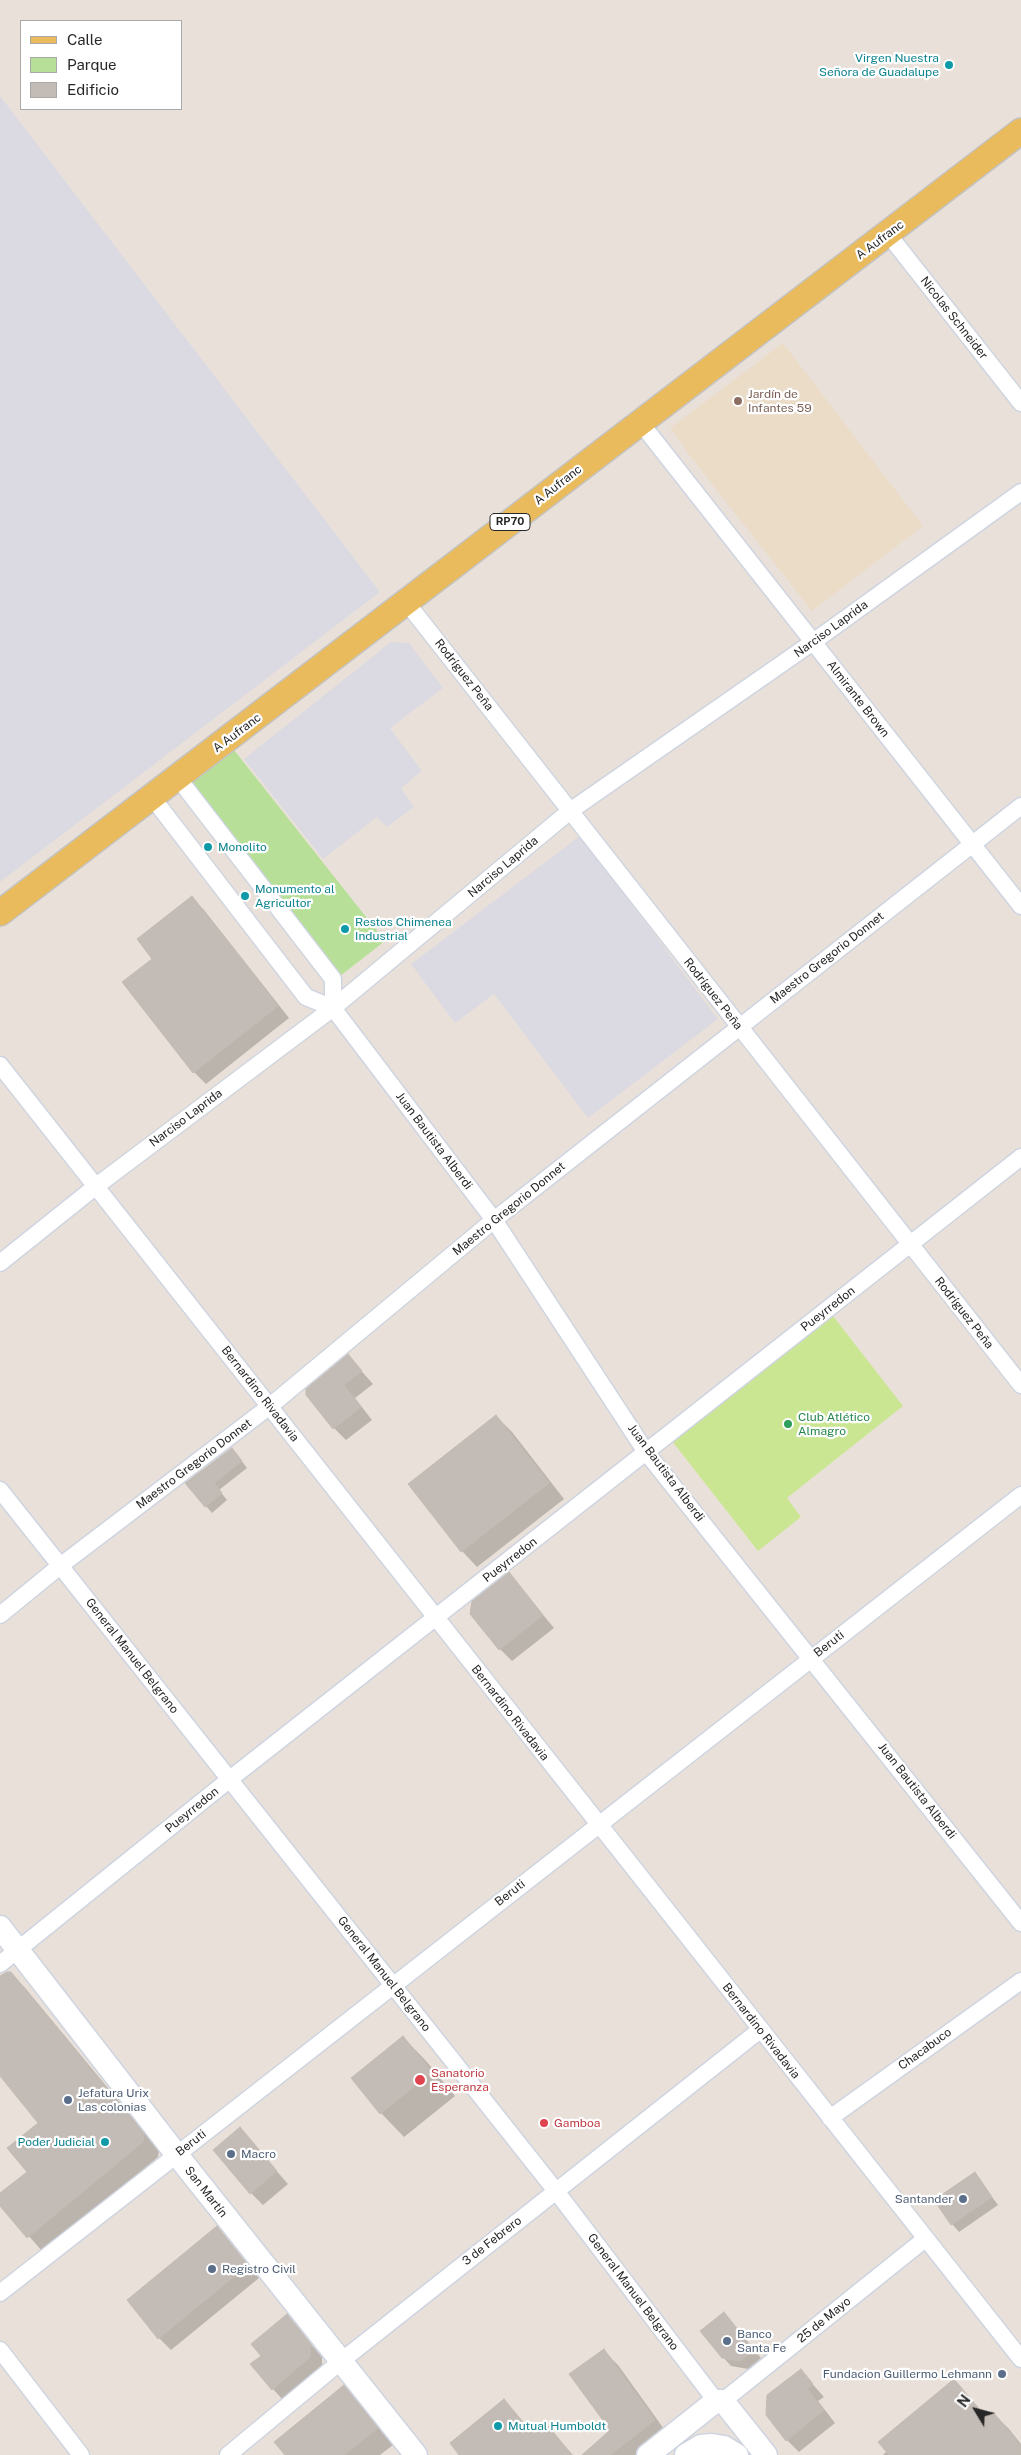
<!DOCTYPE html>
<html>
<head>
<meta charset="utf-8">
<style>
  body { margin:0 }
  #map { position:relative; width:1021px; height:2455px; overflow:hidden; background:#e9e1d9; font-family:"Public Sans",sans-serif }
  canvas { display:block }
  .legend { position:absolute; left:20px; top:20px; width:162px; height:90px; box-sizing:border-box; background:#fff; border:1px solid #a9a9a9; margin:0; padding:6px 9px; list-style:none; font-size:15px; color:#272727 }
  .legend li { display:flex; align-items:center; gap:10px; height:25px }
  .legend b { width:25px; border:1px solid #a9a9a9 }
  .north { position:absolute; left:951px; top:2385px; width:50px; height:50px; -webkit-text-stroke:4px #fff; paint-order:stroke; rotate:307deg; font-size:14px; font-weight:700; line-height:20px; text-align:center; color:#272727 }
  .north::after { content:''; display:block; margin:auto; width:18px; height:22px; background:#272727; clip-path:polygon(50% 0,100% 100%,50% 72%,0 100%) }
</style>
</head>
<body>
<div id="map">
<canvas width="1021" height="2455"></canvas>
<ul class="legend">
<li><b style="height:6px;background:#eabb5d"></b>Calle</li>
<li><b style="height:14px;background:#b7df97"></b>Parque</li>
<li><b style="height:14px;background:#c2bbb6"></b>Edificio</li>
</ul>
<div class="north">N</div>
</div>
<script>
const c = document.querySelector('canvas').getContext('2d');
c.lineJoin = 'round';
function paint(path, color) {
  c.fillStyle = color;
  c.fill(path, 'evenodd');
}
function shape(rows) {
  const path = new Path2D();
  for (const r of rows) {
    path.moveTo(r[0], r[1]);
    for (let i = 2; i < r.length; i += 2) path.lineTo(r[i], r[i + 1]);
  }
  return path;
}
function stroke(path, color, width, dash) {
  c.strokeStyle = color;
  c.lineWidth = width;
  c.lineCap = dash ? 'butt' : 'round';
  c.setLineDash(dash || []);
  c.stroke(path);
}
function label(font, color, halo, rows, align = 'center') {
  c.font = font + ' "Public Sans",sans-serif';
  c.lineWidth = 4.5;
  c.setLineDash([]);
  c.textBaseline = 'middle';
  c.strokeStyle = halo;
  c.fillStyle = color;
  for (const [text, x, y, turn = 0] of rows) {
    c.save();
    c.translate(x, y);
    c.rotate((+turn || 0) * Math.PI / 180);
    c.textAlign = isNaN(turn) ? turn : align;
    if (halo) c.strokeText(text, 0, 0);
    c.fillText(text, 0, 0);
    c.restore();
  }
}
paint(shape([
  [0,96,380,592,0,882],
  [391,642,409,643,443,688,390,728,422,771,401,788,414,807,387,827,377,817,323,859,244,759],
  [580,836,718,1019,588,1118,494,994,455,1023,411,964]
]), '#dbdae2');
paint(shape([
  [783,343,923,526,812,611,693,460,670,428]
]), '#ebdcc8');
paint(shape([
  [234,750,385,941,340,976,189,783]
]), '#b7df97');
paint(shape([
  [833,1316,903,1406,787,1498,801,1517,758,1551,672,1441]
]), '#cbe693');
paint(shape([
  [192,898,204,910,289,1018,206,1084,194,1072,154,959],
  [348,1356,373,1384,355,1398,372,1420,346,1440,334,1428],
  [496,1416,512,1432,564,1499,477,1567,462,1551],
  [238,1456,247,1468,219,1490,227,1500,212,1513,187,1484],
  [509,1574,554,1628,512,1661,500,1649],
  [11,1973,26,1989,159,2150,158,2157,43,2252,0,2204,0,2195,29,2172,39,2123,0,2074,0,1977],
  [403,2037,426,2061,455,2096,404,2137,381,2113],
  [240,2129,288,2184,263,2205,251,2193],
  [975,2174,998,2205,959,2232,952,2224],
  [217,2228,259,2278,171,2350,159,2338],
  [724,2314,761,2358,748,2369,731,2366,723,2357],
  [287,2316,322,2357,322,2369,284,2401,273,2389,263,2356],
  [603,2350,618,2365,669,2436,644,2455,584,2455,611,2430],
  [800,2370,824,2397,818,2401,835,2423,799,2452,787,2440],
  [954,2381,987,2418,993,2413,1009,2429,1021,2444,1021,2455,883,2455],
  [343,2387,359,2403,393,2445,380,2455,286,2455],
  [504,2400,532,2432,544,2423,573,2455,461,2455]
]), '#0003');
const building = shape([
  [192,896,278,1006,193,1073,122,982,152,959,137,939,192,896],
  [348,1354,362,1371,344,1385,361,1407,333,1429,306,1395,306,1389,348,1354],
  [496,1415,549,1483,461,1552,408,1484,496,1415],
  [232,1448,242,1461,214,1483,222,1493,205,1507,185,1483,232,1448],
  [509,1572,543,1615,499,1650,470,1614,472,1601,509,1572],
  [7,1972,11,1972,144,2134,143,2142,27,2238,0,2206,0,2193,27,2172,7,2148,38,2123,0,2076,0,1976,7,1972],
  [403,2036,432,2072,380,2114,351,2078,403,2036],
  [240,2127,277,2171,250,2194,213,2150,240,2127],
  [975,2172,992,2197,951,2225,934,2200,975,2172],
  [217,2226,248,2265,158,2339,127,2300,217,2226],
  [724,2312,754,2350,740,2361,722,2358,700,2331,724,2312],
  [287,2314,311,2344,310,2357,272,2390,250,2364,261,2356,251,2344,287,2314],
  [604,2349,655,2420,610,2455,582,2455,610,2430,569,2374,604,2349],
  [801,2369,813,2384,807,2389,824,2410,786,2441,766,2415,767,2395,801,2369],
  [954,2379,986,2417,993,2412,1021,2446,1021,2455,889,2455,878,2442,954,2379],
  [344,2385,378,2428,344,2455,285,2455,274,2442,344,2385],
  [504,2399,531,2432,544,2421,572,2455,459,2455,450,2443,504,2399]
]);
paint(building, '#c2bbb6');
stroke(building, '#c4bcb3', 1);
const street = shape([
  [888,234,1021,403],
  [640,422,1021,906],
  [407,603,1021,1385],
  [178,778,333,979,333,1008],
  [152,797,306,997,333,1008,494,1220,646,1452,1021,1923],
  [0,1065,1021,2359],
  [0,1263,95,1187,333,1008,570,811,813,642,1021,492],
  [0,1490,556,2191,716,2401],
  [0,1615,60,1566,270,1406,494,1220,1021,806],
  [0,1964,230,1779,1021,1157],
  [830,2118,1021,1981],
  [0,2293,1021,1495],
  [0,2350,81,2455],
  [723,2401,925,2239],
  [228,2455,340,2362,760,2030]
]);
const secondary = shape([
  [0,1927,177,2155,416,2455],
  [648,2455,716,2401,723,2401,766,2455],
  [686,2455,701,2446,712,2445,724,2447,737,2455]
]);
const primary = shape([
  [0,913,1021,131]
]);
stroke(street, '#ced4e0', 19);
stroke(secondary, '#ced4e0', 25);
stroke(primary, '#c3c3c3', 28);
stroke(street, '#fff', 16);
stroke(secondary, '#fff', 22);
stroke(primary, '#eabb5d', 25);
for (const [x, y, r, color] of [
  [949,65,5,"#0f9aa8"],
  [738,401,5,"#8d6e63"],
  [208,847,5,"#0f9aa8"],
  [245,896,5,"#0f9aa8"],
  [345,929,5,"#0f9aa8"],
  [788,1424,5,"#2e9e5b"],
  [420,2080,6,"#e0444e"],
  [68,2100,5,"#5c6f8a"],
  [544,2123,5,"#e0444e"],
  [105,2142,5,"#0f9aa8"],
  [231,2154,5,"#5c6f8a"],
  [963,2199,5,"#5c6f8a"],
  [212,2269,5,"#5c6f8a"],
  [727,2341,5,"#5c6f8a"],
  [1002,2374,5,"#5c6f8a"],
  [498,2426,5,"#0f9aa8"]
]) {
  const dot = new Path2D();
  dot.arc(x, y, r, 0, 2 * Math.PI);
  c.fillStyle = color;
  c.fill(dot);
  stroke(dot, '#fff', 2);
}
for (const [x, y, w] of [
  [510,522,40]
]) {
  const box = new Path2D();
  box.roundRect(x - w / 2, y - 8.5, w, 17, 4);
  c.fillStyle = '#fff';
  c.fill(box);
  stroke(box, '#272727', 1);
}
label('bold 11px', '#272727', null, [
  ["RP70",510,522]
]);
label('12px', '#0d838f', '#fff', [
  ["Virgen Nuestra",939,58,"right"],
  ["Señora de Guadalupe",939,72,"right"],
  ["Monolito",218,847],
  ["Monumento al",255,889],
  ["Agricultor",255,903],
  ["Restos Chimenea",355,922],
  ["Industrial",355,936],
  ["Poder Judicial",95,2142,"right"],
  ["Mutual Humboldt",508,2426]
], 'left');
label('12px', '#272727', '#fff', [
  ["A Aufranc",880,240,-37],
  ["Nicolas Schneider",954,318,52],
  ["A Aufranc",558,485,-38],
  ["Narciso Laprida",831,629,-36],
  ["Rodríguez Peña",464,675,52],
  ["Almirante Brown",858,699,52],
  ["A Aufranc",237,733,-37],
  ["Narciso Laprida",503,867,-40],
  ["Maestro Gregorio Donnet",827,958,-38],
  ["Rodríguez Peña",713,994,52],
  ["Narciso Laprida",186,1118,-37],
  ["Juan Bautista Alberdi",434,1141,53],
  ["Maestro Gregorio Donnet",509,1209,-39],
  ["Pueyrredon",828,1309,-38],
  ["Rodríguez Peña",964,1313,52],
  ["Bernardino Rivadavia",260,1394,52],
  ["Maestro Gregorio Donnet",194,1464,-37],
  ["Juan Bautista Alberdi",666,1473,53],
  ["Pueyrredon",510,1560,-38],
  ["Beruti",829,1644,-38],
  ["General Manuel Belgrano",132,1656,52],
  ["Bernardino Rivadavia",510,1713,52],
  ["Juan Bautista Alberdi",917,1791,52],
  ["Pueyrredon",192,1810,-39],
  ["Beruti",510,1893,-38],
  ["General Manuel Belgrano",384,1974,52],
  ["Bernardino Rivadavia",761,2031,52],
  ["Chacabuco",925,2049,-36],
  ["Beruti",191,2143,-38],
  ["San Martín",206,2192,52],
  ["3 de Febrero",492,2241,-38],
  ["General Manuel Belgrano",633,2292,53],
  ["25 de Mayo",824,2320,-39]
]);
label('12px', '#785e54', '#fff', [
  ["Jardín de",748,394],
  ["Infantes 59",748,408]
], 'left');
label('12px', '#27864d', '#fff', [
  ["Club Atlético",798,1417],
  ["Almagro",798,1431]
], 'left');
label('12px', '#be3a42', '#fff', [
  ["Sanatorio",431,2073],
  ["Esperanza",431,2087],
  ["Gamboa",554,2123]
], 'left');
label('12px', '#4e5e75', '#fff', [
  ["Jefatura Urix",78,2093],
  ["Las colonias",78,2107],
  ["Macro",241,2154],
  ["Santander",953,2199,"right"],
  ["Registro Civil",222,2269],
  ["Banco",737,2334],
  ["Santa Fe",737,2348],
  ["Fundacion Guillermo Lehmann",992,2374,"right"]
], 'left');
</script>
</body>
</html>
